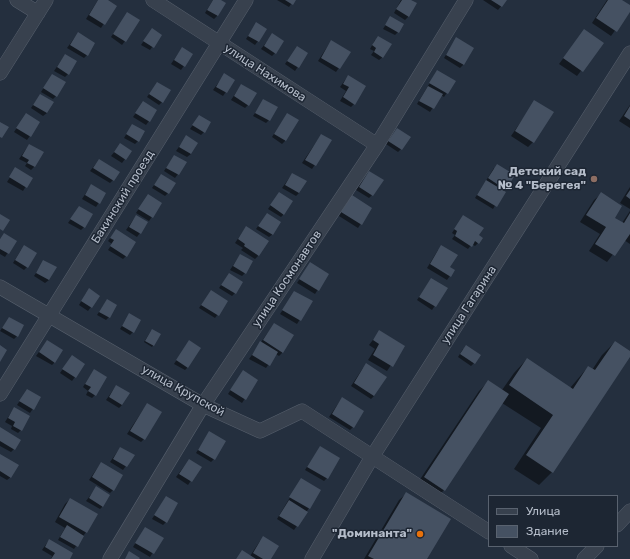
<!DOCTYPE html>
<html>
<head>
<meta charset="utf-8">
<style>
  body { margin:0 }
  #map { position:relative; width:630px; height:559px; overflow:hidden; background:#242f3e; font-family:Rubik,sans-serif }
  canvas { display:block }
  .legend { position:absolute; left:488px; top:495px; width:130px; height:52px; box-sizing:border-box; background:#1d2633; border:1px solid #59626f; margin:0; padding:5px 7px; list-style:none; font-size:12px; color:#b4bcc9 }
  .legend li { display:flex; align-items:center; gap:8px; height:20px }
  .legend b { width:20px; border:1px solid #59626f }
</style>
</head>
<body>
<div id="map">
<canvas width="630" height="559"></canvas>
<ul class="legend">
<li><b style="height:5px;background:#38414e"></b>Улица</li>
<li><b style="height:11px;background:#455162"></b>Здание</li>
</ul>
</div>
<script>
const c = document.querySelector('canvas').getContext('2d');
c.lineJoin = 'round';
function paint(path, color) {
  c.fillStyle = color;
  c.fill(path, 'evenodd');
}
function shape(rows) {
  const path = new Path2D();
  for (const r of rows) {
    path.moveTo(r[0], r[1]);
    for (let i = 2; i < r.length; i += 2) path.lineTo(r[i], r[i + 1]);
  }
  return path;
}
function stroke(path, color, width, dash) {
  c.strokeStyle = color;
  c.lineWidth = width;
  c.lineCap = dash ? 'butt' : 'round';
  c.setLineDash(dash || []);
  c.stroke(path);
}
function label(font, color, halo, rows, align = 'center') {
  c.font = font + ' Rubik,sans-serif';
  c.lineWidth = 3;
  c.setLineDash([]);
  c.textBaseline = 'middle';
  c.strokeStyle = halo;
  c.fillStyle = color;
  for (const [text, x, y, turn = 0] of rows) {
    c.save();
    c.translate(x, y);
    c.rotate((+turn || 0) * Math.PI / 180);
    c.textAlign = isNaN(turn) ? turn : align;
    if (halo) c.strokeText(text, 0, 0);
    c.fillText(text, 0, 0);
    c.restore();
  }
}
paint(shape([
  [98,0,106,0,115,6,101,28,86,19],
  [213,0,219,0,217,16,214,19,205,13],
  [277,0,294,0,289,7],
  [401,0,410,0,408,17,405,20,394,13],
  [483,0,506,0,498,10],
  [607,0,620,0,630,7,630,10,611,36,592,23],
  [127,14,125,41,122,45,111,37],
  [390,18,398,32,395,35,383,29],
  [256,24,266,30,255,45,246,39],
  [152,29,161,35,150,50,141,45],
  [78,33,87,55,84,58,67,48],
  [272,35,275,53,272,56,261,49],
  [580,36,602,43,577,76,559,64],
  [456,39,464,64,460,68,444,58],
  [375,40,383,57,379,60,371,55,374,51,370,49],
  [331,41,350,52,336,72,318,61],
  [297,47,307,53,295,71,285,64],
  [182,48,192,54,181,70,171,64],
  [65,55,68,74,65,77,54,71],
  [437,71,454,82,444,97,441,95,430,112,417,104],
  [52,75,56,96,53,99,41,92],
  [224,75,234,80,223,96,213,90],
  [348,76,354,104,351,107,340,101,346,91,340,87],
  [157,83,162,102,159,105,147,97],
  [241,85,248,105,245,108,231,100],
  [40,95,47,113,43,116,31,108],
  [264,100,269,120,266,123,253,116],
  [535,101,533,142,528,147,511,136],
  [143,103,149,121,146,125,133,117],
  [630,105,630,128,619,121],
  [26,114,39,123,27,140,14,132],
  [287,114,285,141,282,144,272,137],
  [199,116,204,132,201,135,190,129],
  [132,125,138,141,135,144,124,138],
  [397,129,401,149,398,152,386,144],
  [321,135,331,141,312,169,302,163],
  [186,137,191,154,187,157,176,151],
  [29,145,34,167,31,170,25,166,27,163,19,159],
  [120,145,131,151,122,163,111,156],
  [174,156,178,174,175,178,164,171],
  [99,160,113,180,110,183,90,171],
  [494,168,505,189,493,209,475,198],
  [14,171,31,178,23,191,7,182],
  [369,172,372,195,369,198,356,190],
  [292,174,299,193,296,196,282,188],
  [161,175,168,193,165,196,152,188],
  [91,185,105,193,96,207,82,199],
  [630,187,630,209,620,203],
  [279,193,284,214,281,217,268,209],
  [601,194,613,218,622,223,630,211,630,244,624,240,607,262,589,251,600,234,580,222,594,200],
  [148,195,161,204,149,221,136,213],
  [349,200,371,208,358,228,339,216],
  [79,207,84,227,81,230,68,223],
  [267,214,273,234,269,237,256,229],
  [136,216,147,223,137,237,126,230],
  [463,216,478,235,478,243,475,246,472,244,468,249,452,239,455,235,452,233],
  [246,227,258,256,255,259,241,250,243,248,235,243],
  [116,230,126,256,123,259,108,250,112,244,108,241],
  [4,234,15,241,5,257,0,254,0,239],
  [21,250,27,267,24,270,13,263],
  [438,250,449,267,454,270,447,280,427,268],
  [240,255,245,273,242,276,230,270],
  [44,261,49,280,45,283,34,276],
  [310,263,328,274,315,294,297,283],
  [229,274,235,293,232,296,219,288],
  [431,279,446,289,432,310,417,300],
  [211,291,227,302,215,318,199,308],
  [295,292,311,302,297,324,280,314],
  [86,293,99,296,88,311,79,305],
  [107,300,109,317,106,320,97,315],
  [129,315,133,332,130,335,120,329],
  [9,318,17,336,14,339,0,331],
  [274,324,293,336,282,353,279,356,276,354,266,368,249,359],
  [151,331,160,335,152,347,144,342],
  [379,332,404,346,387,371,368,360,375,349,369,345],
  [47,341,55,362,52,365,36,356],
  [189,341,188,367,185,370,174,364],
  [615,342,630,352,630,355,552,472,539,485,514,469,541,428,502,403,444,490,434,500,415,487,479,391,489,381,502,390,514,373,527,359,570,388,588,367,592,370,602,355],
  [463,349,474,363,471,366,458,357],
  [69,360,84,365,72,381,60,373],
  [363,368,374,396,371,399,351,386],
  [94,370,95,395,92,398,86,395,88,391,83,387],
  [243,371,257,380,242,403,228,394],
  [116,386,122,405,119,408,106,400],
  [27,390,40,398,30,413,17,405],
  [342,398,353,427,350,430,329,417],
  [147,404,144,439,141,442,127,434],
  [14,408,21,430,18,433,11,429,12,426,5,422],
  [0,428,14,449,11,452,0,446],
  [209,433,214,459,211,462,196,453],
  [320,447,327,478,324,481,305,470],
  [120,448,133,456,123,470,110,462],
  [0,455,11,477,7,480,0,476],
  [189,460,200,467,188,485,176,477],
  [101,463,113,490,110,493,89,480],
  [301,479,309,508,294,530,277,519],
  [96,488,103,506,100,509,86,501],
  [406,494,426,559,364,559,399,500],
  [166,497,166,522,163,525,152,519],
  [70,499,86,532,74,549,58,540,65,528,55,522,65,504],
  [145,528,162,538,150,557,133,547],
  [49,540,69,559,51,559,52,556,42,550],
  [260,541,269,559,236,559,242,551,250,556]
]), '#0007');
paint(shape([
  [98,0,108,0,117,6,105,25,89,15],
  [213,0,221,0,226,3,218,16,207,10],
  [285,0,296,0,293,5],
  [402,0,411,0,417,3,409,17,396,9],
  [491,0,507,0,502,7],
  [608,0,622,0,630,5,630,12,617,32,596,18],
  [127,12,140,20,126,42,113,34],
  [390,16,404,24,399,33,385,25],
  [256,22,267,29,259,42,248,36],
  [152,28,162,35,154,48,143,41],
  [584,29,604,43,583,72,563,58],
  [78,32,95,43,88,56,70,45],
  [272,33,284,41,276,54,264,46],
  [378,36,392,44,383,58,374,52,376,48,372,45],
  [456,37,474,48,464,65,446,55],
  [331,40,351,52,340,69,321,58],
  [297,46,308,53,299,68,287,61],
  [182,47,193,54,185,67,174,60],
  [65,54,77,61,69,75,57,67],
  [437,70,456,81,448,94,429,83],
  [224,73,235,80,227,93,216,87],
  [52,74,66,82,57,97,43,88],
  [348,75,366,86,355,105,343,97,349,87,343,84],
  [157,82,171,90,163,103,149,94],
  [241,84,257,93,249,106,234,96],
  [428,86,443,94,434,109,419,101],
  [40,94,54,102,47,113,33,105],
  [263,99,278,107,270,121,255,113],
  [534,100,554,112,534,143,515,131],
  [143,101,157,110,150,122,135,113],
  [630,106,630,120,624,116],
  [26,113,40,122,31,137,16,128],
  [287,113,299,120,286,141,274,134],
  [199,115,211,122,205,133,192,125],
  [0,122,9,127,2,138,0,137],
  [132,124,145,131,139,142,126,134],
  [397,128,411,137,402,150,388,141],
  [321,134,332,140,316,166,305,160],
  [186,135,198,143,191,154,179,147],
  [120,143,132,151,126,160,114,152],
  [29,144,44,152,35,167,27,163,29,160,22,156],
  [174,155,187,162,179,175,166,168],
  [99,159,120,172,114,181,93,168],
  [497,164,515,175,506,190,488,178],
  [15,167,33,178,27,188,9,177],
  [369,171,384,180,373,196,359,187],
  [292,173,307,181,299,193,285,185],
  [161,174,176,183,169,194,154,185],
  [486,180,506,192,497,207,477,195],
  [91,184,106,193,100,204,85,195],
  [630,190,630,199,626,196],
  [279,192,293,201,284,215,270,205],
  [601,192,622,206,615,218,624,223,630,213,630,234,615,256,595,244,606,227,586,215],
  [148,194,162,203,153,218,138,209],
  [352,195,372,208,362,225,341,212],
  [79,206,93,214,85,228,70,219],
  [267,213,281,222,273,235,258,226],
  [0,214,10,220,3,231,0,229],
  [136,215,148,222,141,234,129,227],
  [463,215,484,228,479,235,483,238,479,244,475,241,472,247,455,236,457,231,454,229],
  [246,226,269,241,259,256,244,246,245,244,238,239],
  [116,229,136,242,127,257,110,246,114,240,110,238],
  [4,233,17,241,9,254,0,249,0,239],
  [24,245,37,253,28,268,15,260],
  [441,245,458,255,450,267,455,270,451,277,430,264],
  [240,254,253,261,246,274,233,266],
  [43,260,57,267,49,280,36,273],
  [310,262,329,274,319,291,299,279],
  [229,273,243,282,236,294,221,285],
  [431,278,448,288,436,307,419,297],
  [89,288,100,296,92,308,81,301],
  [211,290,228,301,219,316,201,305],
  [294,291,313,301,301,321,282,310],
  [107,299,117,305,110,318,99,312],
  [129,313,141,320,134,333,122,326],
  [9,317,24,325,18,337,2,328],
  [274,323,294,335,283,353,263,340],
  [152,329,161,334,154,346,145,341],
  [379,330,405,346,393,367,373,355,379,344,373,340],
  [47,340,63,350,55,363,39,352],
  [189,340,201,348,188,368,176,360],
  [260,341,278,352,270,366,252,355],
  [615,341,630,351,630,357,553,473,526,455,553,415,509,385,527,358,573,389,588,366,595,370],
  [0,345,7,350,0,362],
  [466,345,481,355,475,364,460,354],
  [72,355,85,364,76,378,62,369],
  [366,363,387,377,374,396,354,383],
  [94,369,107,377,96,396,88,391,91,387,85,384],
  [243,370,258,380,246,400,230,390],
  [488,380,509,394,445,491,424,477],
  [116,385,130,393,122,405,109,397],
  [27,389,41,397,34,410,19,401],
  [342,397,364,411,354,428,332,414],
  [147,403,162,412,145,440,130,431],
  [14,407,30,416,22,431,13,426,15,422,8,418],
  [0,427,21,440,15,450,0,441],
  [209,431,226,441,215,460,198,450],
  [320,446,340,458,328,479,307,467],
  [120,447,135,455,127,467,113,459],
  [0,454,19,465,11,478,0,471],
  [189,459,202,467,192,482,179,474],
  [101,462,123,475,114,491,92,477],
  [301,478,321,490,310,509,289,497],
  [96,486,110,495,103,507,89,498],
  [406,492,451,519,427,559,374,559,368,556],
  [166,496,178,503,167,523,154,515],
  [70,498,98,514,87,533,59,517],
  [289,500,308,512,298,527,279,516],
  [67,525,84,536,78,547,60,537],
  [145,527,164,538,154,554,135,543],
  [263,536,279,546,271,559,263,559,253,553],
  [49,539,73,553,70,559,51,559,55,553,45,547],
  [242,550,256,559,236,559],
  [129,551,140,558,139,559,125,559]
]), '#455162');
const street = shape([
  [17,0,38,13],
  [153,0,377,145],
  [0,73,46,0],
  [0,287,203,405,260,431,302,411,489,532],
  [0,394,246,0],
  [617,525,630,511],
  [511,546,531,559],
  [110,559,203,405,377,145,466,0],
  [312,559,372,457,630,53],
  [584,559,597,546]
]);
stroke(street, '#565f6c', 15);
stroke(street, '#38414e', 14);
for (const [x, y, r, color] of [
  [594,179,4,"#8d6e63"],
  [420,534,4,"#e8710a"]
]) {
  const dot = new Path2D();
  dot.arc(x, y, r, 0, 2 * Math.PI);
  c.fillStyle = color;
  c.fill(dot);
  stroke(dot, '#1d2633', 1.5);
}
label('12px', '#b4bcc9', '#1d2633', [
  ["улица Нахимова",265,73,33],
  ["Бакинский проезд",123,197,-58],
  ["улица Космонавтов",287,279,-56],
  ["улица Гагарина",469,305,-57],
  ["улица Крупской",183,391,29]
]);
label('bold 12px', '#b4bcc9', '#1d2633', [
  ["Детский сад",586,172],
  ["№ 4 \"Берегея\"",586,186],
  ["\"Доминанта\"",412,534]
], 'right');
</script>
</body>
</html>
